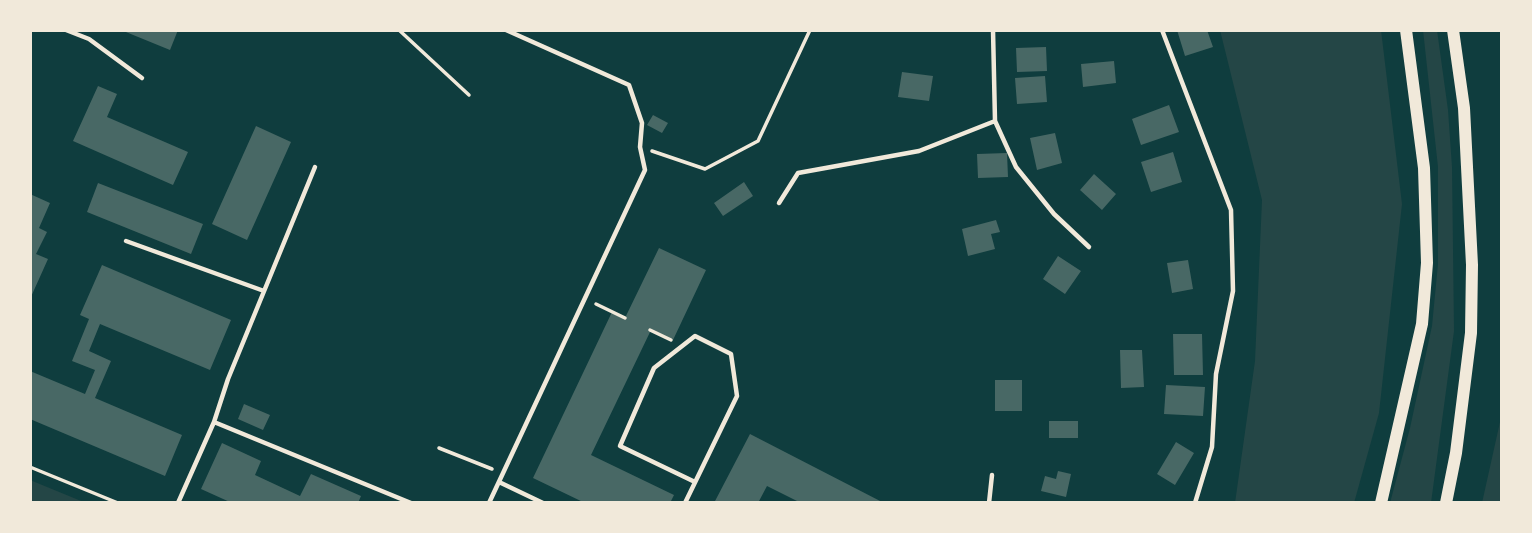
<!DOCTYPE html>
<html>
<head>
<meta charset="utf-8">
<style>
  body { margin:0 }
  #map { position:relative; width:1532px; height:533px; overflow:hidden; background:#0f3d3e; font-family:"Noto Sans",sans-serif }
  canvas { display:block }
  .frame { position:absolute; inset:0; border:32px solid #f1e9da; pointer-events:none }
</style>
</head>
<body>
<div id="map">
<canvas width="1532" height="533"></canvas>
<div class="frame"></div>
</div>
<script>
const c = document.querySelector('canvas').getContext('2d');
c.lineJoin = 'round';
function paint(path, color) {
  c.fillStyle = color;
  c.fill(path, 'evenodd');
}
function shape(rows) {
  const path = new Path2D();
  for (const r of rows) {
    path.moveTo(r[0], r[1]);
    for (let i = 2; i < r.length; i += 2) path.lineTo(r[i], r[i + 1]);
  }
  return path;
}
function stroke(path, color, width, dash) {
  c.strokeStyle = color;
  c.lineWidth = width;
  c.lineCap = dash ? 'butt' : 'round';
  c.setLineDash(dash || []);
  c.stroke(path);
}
paint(shape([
  [1220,30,1381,30,1402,204,1379,413,1354,503,1235,503,1255,361,1262,200],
  [1423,30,1437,30,1448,110,1452,167,1454,331,1431,503,1390,503,1410,428,1432,326,1438,264,1438,167],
  [1502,413,1502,503,1482,503],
  [30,480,86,503,30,503]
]), '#244646');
paint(shape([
  [121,30,178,30,170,50],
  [1177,30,1207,30,1213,47,1185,56],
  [1046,47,1047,71,1017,72,1016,48],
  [1114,61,1116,83,1083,87,1081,64],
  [902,72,933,76,929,101,898,97],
  [1045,76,1047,102,1017,104,1015,78],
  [98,86,117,94,107,117,188,152,173,185,73,141],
  [1169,105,1179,132,1141,145,1132,119],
  [653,115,668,123,662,133,647,125],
  [256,126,291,142,247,240,212,224],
  [1055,133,1062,163,1037,170,1030,138],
  [1173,152,1182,182,1151,192,1141,162],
  [1007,153,1008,177,978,178,977,154],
  [1094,174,1116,194,1102,210,1080,190],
  [744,182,753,196,723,216,714,203],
  [98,183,203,224,191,254,87,212],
  [30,194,50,203,39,228,47,232,36,254,48,259,30,299],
  [996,220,1000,232,991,234,995,249,968,256,962,229],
  [659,248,706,270,673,340,651,330,591,455,674,495,670,503,585,503,533,478,612,312,625,318],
  [1058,256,1081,271,1065,294,1043,279],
  [1188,260,1193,289,1172,293,1167,263],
  [102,265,231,320,210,370,100,324,89,351,111,361,95,398,182,435,165,476,30,419,30,371,85,394,95,370,72,361,89,319,80,315],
  [1173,334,1202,334,1203,375,1174,375],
  [1120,350,1142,350,1144,387,1121,388],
  [995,380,1022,380,1022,411,995,411],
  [1166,385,1205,387,1203,416,1164,414],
  [244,404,270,415,263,430,238,419],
  [1049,421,1078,421,1078,438,1049,438],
  [750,434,884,503,801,503,767,486,758,503,714,503],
  [1176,442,1194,453,1175,485,1157,474],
  [222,443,261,461,255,475,300,496,311,474,361,496,358,503,232,503,201,489],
  [1058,471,1071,474,1066,497,1041,491,1045,476,1056,479]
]), '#486865');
stroke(shape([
  [399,30,469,95],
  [652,151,705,169,758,141,810,30],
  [596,304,625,318],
  [650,330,671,340],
  [439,448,492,469],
  [30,467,118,503]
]), '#f1e9da', 3.5);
stroke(shape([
  [66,30,89,39,142,78],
  [993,30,995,121,1016,167,1054,214,1089,247],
  [1162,30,1231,210,1233,291,1216,374,1212,447,1195,503],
  [779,203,798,173,919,151,995,121],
  [126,241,264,291],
  [214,422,411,503],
  [499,482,543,503],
  [178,503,214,422,228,379,315,167],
  [489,503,645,170,640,147,642,123,629,85,506,30],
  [685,503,737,396,731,354,695,336,654,368,620,446,695,482],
  [989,503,992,475]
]), '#f1e9da', 4.5);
stroke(shape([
  [1381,503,1422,324,1427,263,1424,168,1406,30],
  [1446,503,1456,453,1471,333,1472,265,1464,108,1453,30]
]), '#f1e9da', 12);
</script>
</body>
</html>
